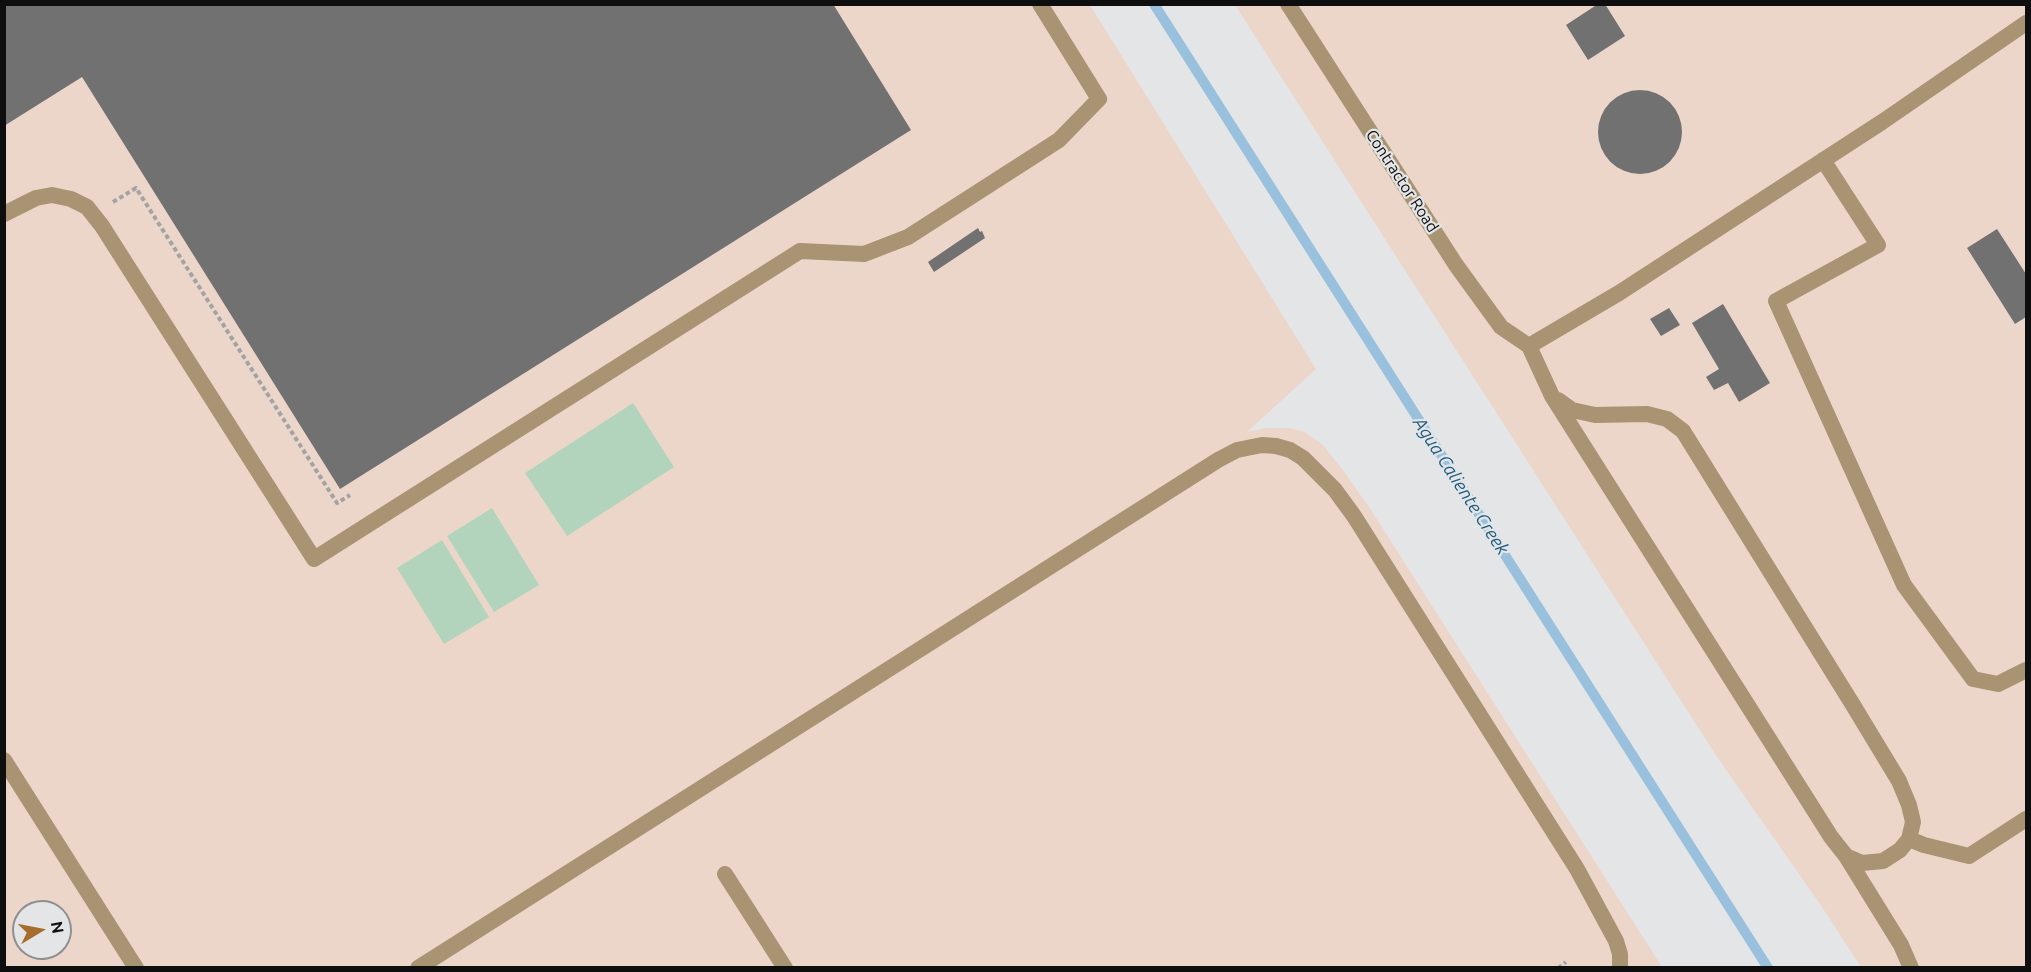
<!DOCTYPE html>
<html>
<head>
<meta charset="utf-8">
<style>
  body { margin:0 }
  #map { position:relative; width:2031px; height:972px; overflow:hidden; background:#e4e5e6; font-family:Ubuntu,sans-serif }
  canvas { display:block }
  .frame { position:absolute; inset:0; border:6px solid #0e0e0f; pointer-events:none }
  .north { position:absolute; left:12px; top:900px; width:60px; height:60px; box-sizing:border-box; background:#e4e5e6; border:2px solid #8e8f90; border-radius:50%; rotate:80deg; font-size:16px; font-weight:700; line-height:24px; text-align:center; color:#0e0e0f }
  .north::after { content:''; display:block; margin:auto; width:21px; height:27px; background:#a66d2c; clip-path:polygon(50% 0,100% 100%,50% 72%,0 100%) }
</style>
</head>
<body>
<div id="map">
<canvas width="2031" height="972"></canvas>
<div class="frame"></div>
<div class="north">N</div>
</div>
<script>
const c = document.querySelector('canvas').getContext('2d');
c.lineJoin = 'round';
function paint(path, color) {
  c.fillStyle = color;
  c.fill(path, 'evenodd');
}
function shape(rows) {
  const path = new Path2D();
  for (const r of rows) {
    if (r.length === 3) {
      path.moveTo(r[0] + r[2], r[1]);
      path.arc(r[0], r[1], r[2], 0, 2 * Math.PI);
      continue;
    }
    path.moveTo(r[0], r[1]);
    for (let i = 2; i < r.length; i += 2) path.lineTo(r[i], r[i + 1]);
  }
  return path;
}
function stroke(path, color, width, dash) {
  c.strokeStyle = color;
  c.lineWidth = width;
  c.lineCap = dash ? 'butt' : 'round';
  c.setLineDash(dash || []);
  c.stroke(path);
}
function label(font, color, halo, rows, align = 'center') {
  c.font = font + ' Ubuntu,sans-serif';
  c.lineWidth = 4.5;
  c.setLineDash([]);
  c.textBaseline = 'middle';
  c.strokeStyle = halo;
  c.fillStyle = color;
  for (const [text, x, y, turn = 0] of rows) {
    c.save();
    c.translate(x, y);
    c.rotate((+turn || 0) * Math.PI / 180);
    c.textAlign = isNaN(turn) ? turn : align;
    if (halo) c.strokeText(text, 0, 0);
    c.fillText(text, 0, 0);
    c.restore();
  }
}
paint(shape([
  [5,4,1090,5,1316,369,1247,432,1267,428,1289,428,1305,432,1323,445,1343,470,1371,510,1662,967,5,968],
  [24,912,60,912,60,948,24,948],
  [1235,5,2026,5,2026,967,1861,967,1820,904,1717,757]
]), '#ecd6c9');
paint(shape([
  [633,403,674,467,567,536,525,473],
  [492,508,539,585,494,612,447,536],
  [442,540,489,617,444,644,397,568]
]), '#b3d4bc');
stroke(shape([
  [1154,4,1768,968]
]), '#99c1dd', 10);
paint(shape([
  [4,4,833,4,911,130,340,489,82,77,4,126],
  [1598,4,1605,4,1625,36,1588,60,1566,25],
  [1640,132,42],
  [978,228,980,232,982,231,985,238,934,272,928,262],
  [1997,229,2026,274,2026,317,2015,324,1967,248],
  [1723,304,1770,383,1739,402,1728,383,1714,390,1706,377,1719,369,1692,323],
  [1669,308,1680,325,1661,336,1650,319]
]), '#727172');
stroke(shape([
  [113,202,136,188,337,503,350,495],
  [1558,968,1566,962]
]), '#a2a3a4', 4, [4.5, 3]);
stroke(shape([
  [1288,4,1456,265,1501,327,1529,346],
  [1823,160,1878,245,1776,301,1904,585,1973,679,1998,684,2026,670],
  [4,214,36,198,52,195,71,199,87,207,102,226,314,559,800,251,864,254,908,237,1059,140,1099,99,1040,4],
  [1529,346,1552,396,1831,837,1846,856,1901,945,1911,968],
  [1529,346,1619,293,1882,122,2026,23],
  [1558,400,1572,410,1595,415,1647,414,1667,419,1683,431,1853,705,1899,781,1909,805,1913,822,1909,839,1900,850,1883,861,1862,863,1846,856],
  [4,760,136,968],
  [1909,839,1924,845,1969,856,2026,819],
  [725,874,785,968],
  [418,968,1218,460,1237,450,1262,445,1276,446,1290,450,1303,458,1335,490,1354,516,1577,869,1616,941,1620,954,1620,968]
]), '#a89472', 16);
label('16px', '#0e0e0f', '#e4e5e6', [
  ["Contractor Road",1402,181,57]
]);
label('italic 18px', '#1e5d83', '#e4e5e6', [
  ["Agua Caliente Creek",1461,486,57]
]);
</script>
</body>
</html>
